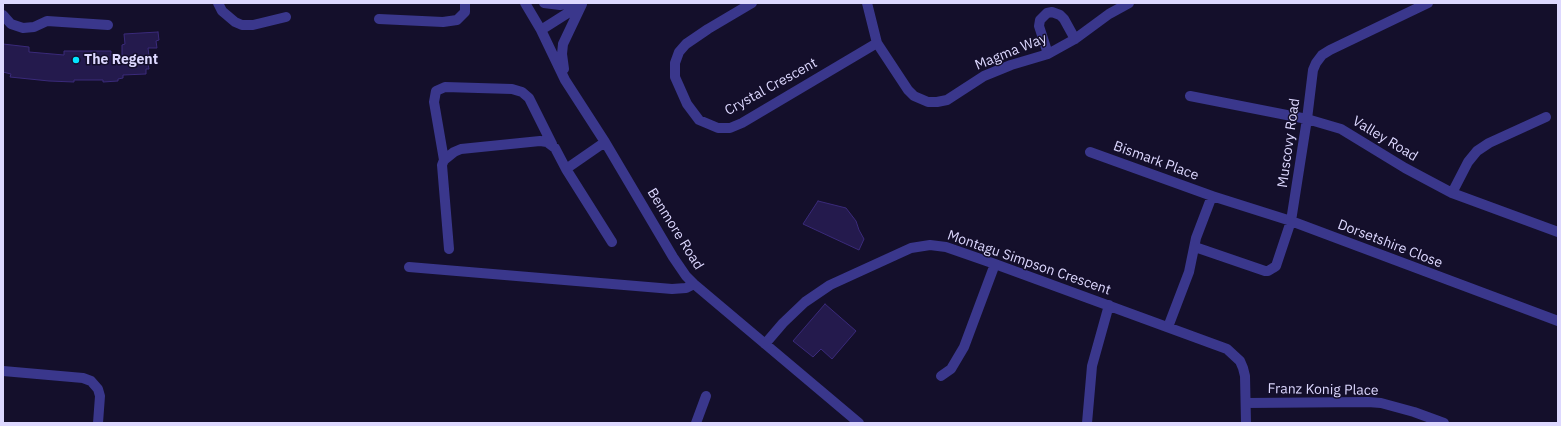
<!DOCTYPE html>
<html>
<head>
<meta charset="utf-8">
<style>
  body { margin:0 }
  #map { position:relative; width:1561px; height:426px; overflow:hidden; background:#140f2b; font-family:"IBM Plex Sans",sans-serif }
  canvas { display:block }
  .frame { position:absolute; inset:0; border:4px solid #ddd8ff; pointer-events:none }
</style>
</head>
<body>
<div id="map">
<canvas width="1561" height="426"></canvas>
<div class="frame"></div>
</div>
<script>
const c = document.querySelector('canvas').getContext('2d');
c.lineJoin = 'round';
function paint(path, color) {
  c.fillStyle = color;
  c.fill(path, 'evenodd');
}
function shape(rows) {
  const path = new Path2D();
  for (const r of rows) {
    path.moveTo(r[0], r[1]);
    for (let i = 2; i < r.length; i += 2) path.lineTo(r[i], r[i + 1]);
  }
  return path;
}
function stroke(path, color, width, dash) {
  c.strokeStyle = color;
  c.lineWidth = width;
  c.lineCap = dash ? 'butt' : 'round';
  c.setLineDash(dash || []);
  c.stroke(path);
}
function label(font, color, halo, rows, align = 'center') {
  c.font = font + ' "IBM Plex Sans",sans-serif';
  c.lineWidth = 3;
  c.setLineDash([]);
  c.textBaseline = 'middle';
  c.strokeStyle = halo;
  c.fillStyle = color;
  for (const [text, x, y, turn = 0] of rows) {
    c.save();
    c.translate(x, y);
    c.rotate((+turn || 0) * Math.PI / 180);
    c.textAlign = isNaN(turn) ? turn : align;
    if (halo) c.strokeText(text, 0, 0);
    c.fillText(text, 0, 0);
    c.restore();
  }
}
const building = shape([
  [158,32,159,40,156,41,157,48,148,48,150,64,148,64,149,69,146,69,146,74,123,75,123,78,118,79,118,81,103,82,103,80,74,80,74,82,49,81,10,77,11,74,3,72,3,44,29,47,29,52,64,55,64,51,111,51,111,56,122,56,122,45,125,44,124,34,158,32],
  [818,201,846,208,856,221,859,230,864,239,859,250,803,224,818,201],
  [825,304,856,331,832,359,821,349,813,357,793,341,825,304]
]);
paint(building, '#241a4d');
stroke(building, '#3a2a7a', 1);
stroke(shape([
  [218,3,222,11,235,22,242,25,253,25,286,17],
  [525,3,541,30,565,80,605,142,673,257,686,276,694,284,859,423],
  [544,3,560,5,571,3],
  [752,3,708,29,686,44,679,52,675,63,675,77,687,104,699,120,718,128,730,128,742,123,877,43,867,3],
  [3,15,11,24,23,28,34,27,47,21,108,25],
  [379,19,443,22,457,20,465,12,465,3],
  [541,30,582,4],
  [877,43,908,90,914,96,928,102,937,102,947,100,984,76,1011,65,1048,54,1075,39,1109,14,1129,3],
  [1048,54,1039,26,1040,20,1047,13,1052,12,1060,15,1064,19,1075,39],
  [564,69,562,54,563,44,582,4],
  [1190,96,1307,119,1341,129,1405,168,1452,193,1558,232],
  [1090,152,1212,196,1291,221,1558,321],
  [444,160,434,102,436,91,445,87,512,89,522,92,529,98,552,144],
  [566,169,605,142],
  [1452,193,1468,162,1477,151,1489,143,1546,117],
  [1195,247,1265,271,1268,271,1273,268,1276,266,1291,221,1307,119,1313,70,1316,63,1322,55,1330,50,1428,3],
  [449,249,442,165,444,160,454,152,461,149,540,141,547,142,555,148,566,169,612,242],
  [409,267,672,289,686,288,694,284],
  [1168,327,1189,272,1196,238,1212,196],
  [765,344,783,323,805,302,830,285,911,248,930,245,946,247,995,264,1227,349,1240,361,1243,368,1245,376,1246,423],
  [3,371,83,378,91,381,98,389,100,396,98,423],
  [941,376,951,369,964,347,995,264],
  [1246,403,1368,402,1381,403,1414,412,1444,423],
  [696,423,706,396],
  [1087,423,1092,366,1109,305]
]), '#3a378c', 10);
for (const [x, y, r, color] of [
  [76,60,4,"#04e5ff"]
]) {
  const dot = new Path2D();
  dot.arc(x, y, r, 0, 2 * Math.PI);
  c.fillStyle = color;
  c.fill(dot);
  stroke(dot, '#140f2b', 1.5);
}
label('14px', '#ddd8ff', '#140f2b', [
  ["Magma Way",1011,52,-22],
  ["Crystal Crescent",771,87,-29],
  ["Valley Road",1385,139,31],
  ["Muscovy Road",1289,143,-82],
  ["Bismark Place",1156,161,20],
  ["Benmore Road",675,229,58],
  ["Dorsetshire Close",1390,244,21],
  ["Montagu Simpson Crescent",1029,263,19],
  ["Franz Konig Place",1323,390,1]
]);
label('bold 14px', '#ddd8ff', '#140f2b', [
  ["The Regent",84,60]
], 'left');
</script>
</body>
</html>
